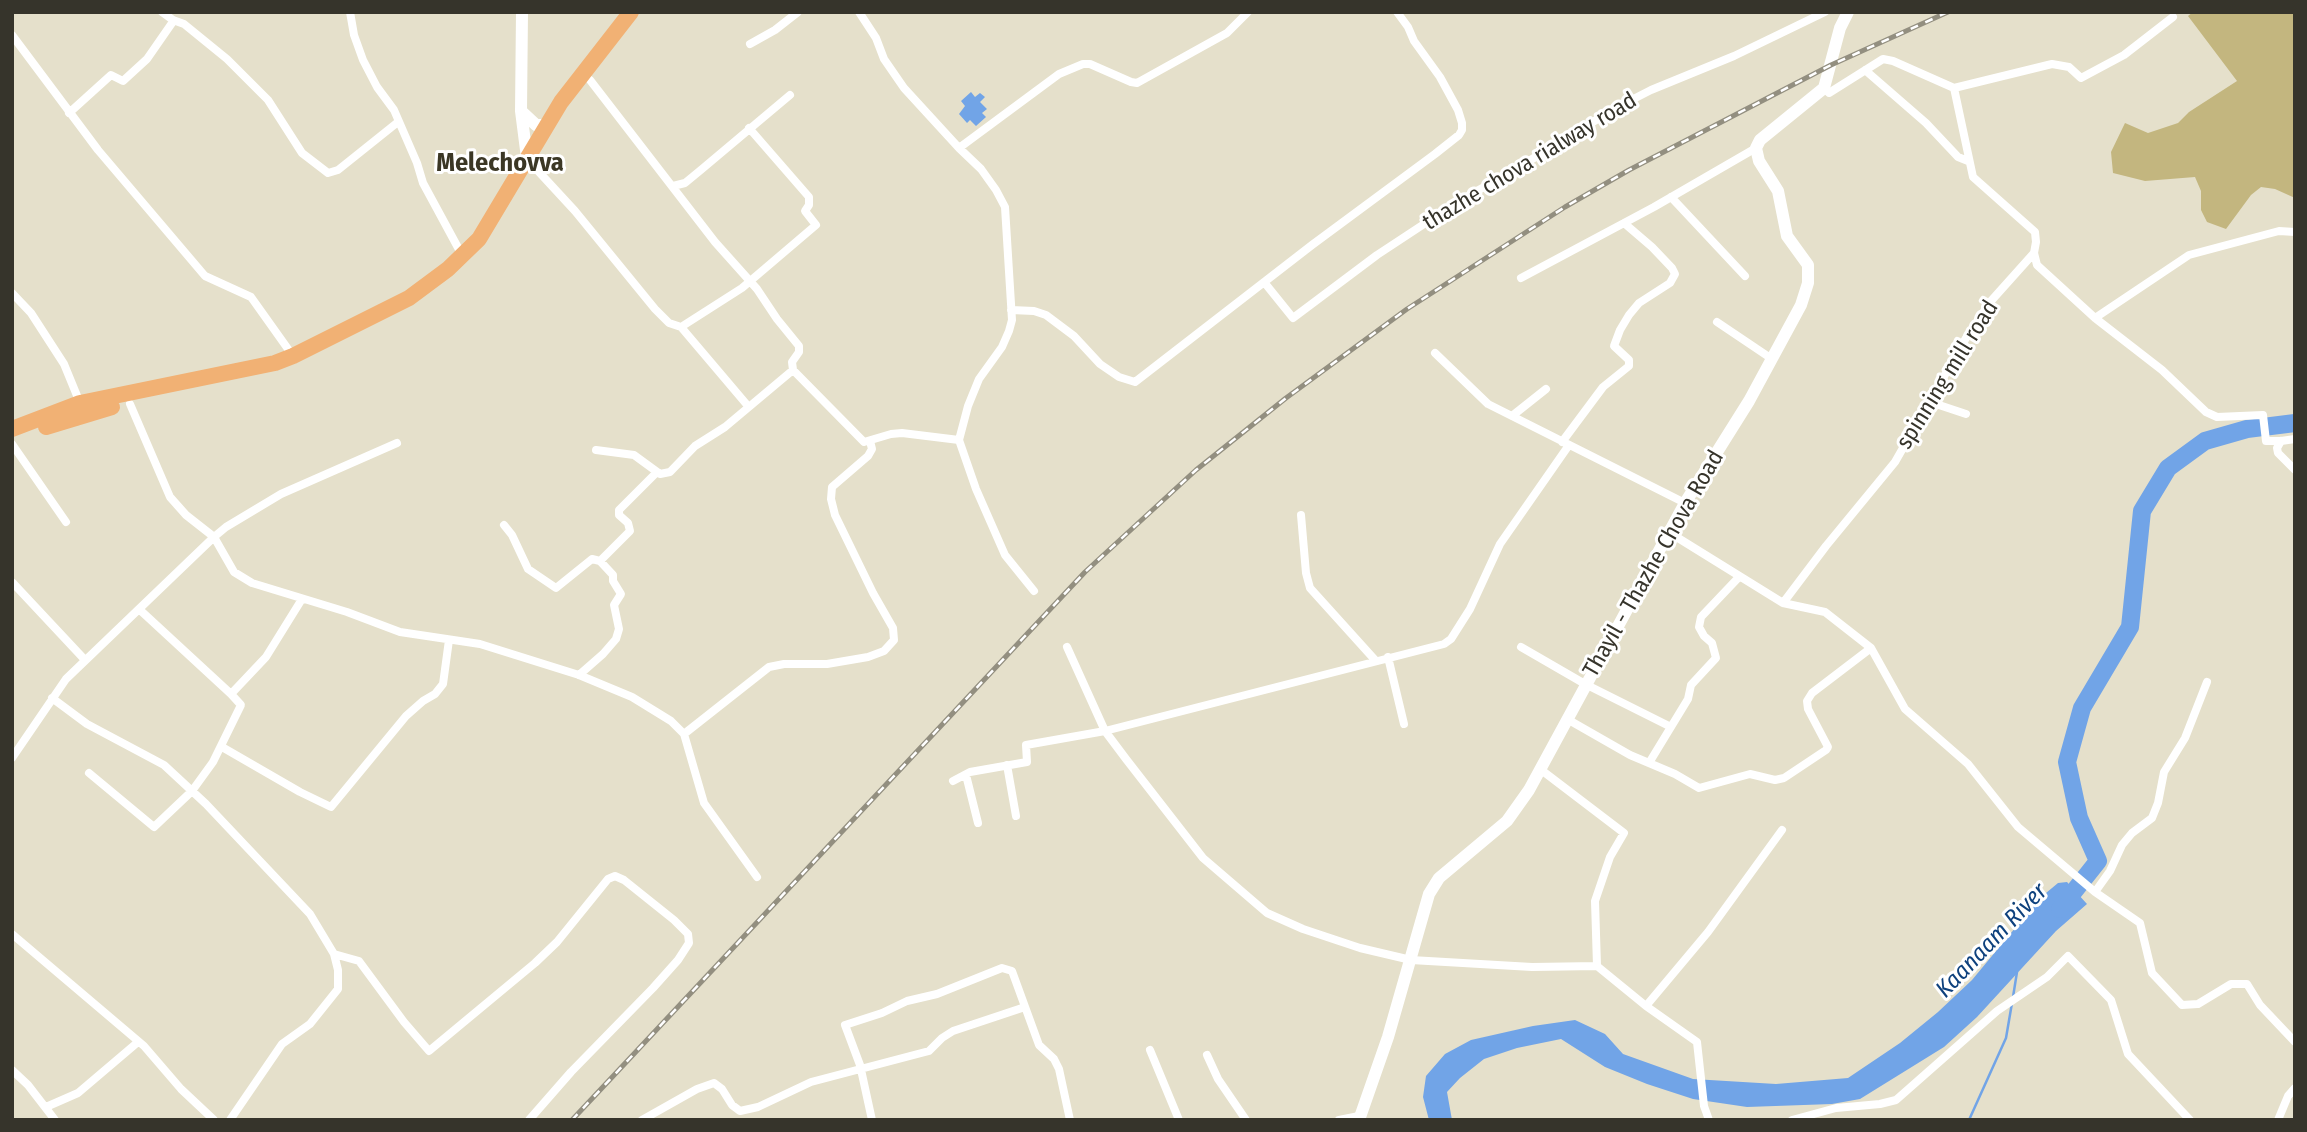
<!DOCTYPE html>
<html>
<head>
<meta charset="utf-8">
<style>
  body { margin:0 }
  #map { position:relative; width:2307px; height:1132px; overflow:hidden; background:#e5e0cb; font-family:"Fira Sans Condensed",sans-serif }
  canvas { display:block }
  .frame { position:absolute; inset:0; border:14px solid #36342b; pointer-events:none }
</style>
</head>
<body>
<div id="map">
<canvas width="2307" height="1132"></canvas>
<div class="frame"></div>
</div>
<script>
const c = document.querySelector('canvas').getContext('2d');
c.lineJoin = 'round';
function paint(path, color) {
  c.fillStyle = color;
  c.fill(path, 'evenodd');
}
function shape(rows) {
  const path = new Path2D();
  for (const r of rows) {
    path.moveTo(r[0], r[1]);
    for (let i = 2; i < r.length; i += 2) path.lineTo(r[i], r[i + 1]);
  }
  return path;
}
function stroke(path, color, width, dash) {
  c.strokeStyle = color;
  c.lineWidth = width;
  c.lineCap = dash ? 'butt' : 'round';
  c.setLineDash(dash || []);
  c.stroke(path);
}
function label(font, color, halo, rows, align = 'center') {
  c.font = font + ' "Fira Sans Condensed",sans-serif';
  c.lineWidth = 6;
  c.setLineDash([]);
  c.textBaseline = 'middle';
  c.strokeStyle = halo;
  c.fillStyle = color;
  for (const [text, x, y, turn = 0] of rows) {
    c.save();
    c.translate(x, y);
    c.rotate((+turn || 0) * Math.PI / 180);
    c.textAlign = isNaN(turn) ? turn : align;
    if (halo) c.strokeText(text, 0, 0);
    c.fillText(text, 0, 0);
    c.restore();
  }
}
paint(shape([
  [2193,12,2295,12,2295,198,2275,189,2261,187,2251,195,2226,229,2207,222,2201,210,2201,191,2195,177,2145,181,2113,173,2111,152,2125,123,2148,133,2178,123,2189,112,2237,81,2188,16]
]), '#c3b67f');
paint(shape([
  [971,92,975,97,980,93,985,97,980,102,987,109,982,113,986,117,976,126,970,120,967,123,959,114,965,106,961,101],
  [2067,882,2087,904,2056,931,1977,1017,1944,1047,1860,1099,1832,1104,1747,1107,1693,1099,1647,1084,1605,1067,1561,1039,1517,1048,1484,1059,1460,1078,1447,1092,1452,1120,1429,1120,1423,1097,1426,1076,1445,1054,1471,1040,1533,1026,1575,1020,1605,1034,1623,1054,1693,1079,1776,1084,1848,1078,1900,1043,1938,1012,1972,980,2040,898,2058,883]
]), '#71a4e7');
stroke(shape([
  [2013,997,2017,972],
  [1969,1120,2006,1038,2012,1003]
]), '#71a4e7', 2.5);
stroke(shape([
  [2060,909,2098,861,2079,818,2067,762,2082,708,2130,627,2142,511,2168,468,2205,441,2247,429,2295,423]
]), '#71a4e7', 18);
stroke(shape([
  [350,12,354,35,363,60,377,87,394,110,417,163,423,183,462,255],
  [859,12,876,38,884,59,904,88,959,148,1059,74,1083,64,1090,64,1131,82,1137,83,1227,33,1248,12],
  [173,20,184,24,227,59,268,100,302,153,328,173,338,170,398,122],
  [12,35,98,150,205,276,251,297,293,356],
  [750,44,775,30,798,12],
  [1865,70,1926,123,1958,157,1968,161,1968,158],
  [590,80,715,242,757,289,777,319,799,346,799,352,792,362,793,370,864,442,891,434,902,433,959,440,968,406,979,379,1002,347,1009,331,1012,320,1005,207,996,190,981,169,959,148],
  [1954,88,2052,64,2069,67,2081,78,2124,55,2173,17],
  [69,113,111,75,123,81,147,59,172,23,173,20,162,12],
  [527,159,575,211,655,309,669,323,681,327,742,288,816,225,805,211,809,205,809,197,749,128],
  [673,186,685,183,702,169,790,95],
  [1671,197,1745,276],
  [2034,253,2037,265,2095,318,2162,370,2206,412,2217,417,2263,415,2266,441,2281,441,2295,439],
  [1521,278,1654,207,1756,148],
  [1264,282,1293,318,1377,255,1459,201,1511,172,1614,109,1651,90,1734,56,1825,12],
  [12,293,31,313,64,364,80,403],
  [1011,310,1034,311,1046,315,1074,336,1100,364,1119,377,1135,382,1312,245,1435,154,1459,135,1462,130,1462,123,1458,110,1440,77,1414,41,1408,27,1397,12],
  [2095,318,2189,255,2279,231,2295,232],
  [1717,322,1772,359],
  [681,327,748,406],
  [1435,353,1488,404,1685,503],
  [1930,402,1966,414],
  [130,404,170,497,186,515,214,537,234,572,252,583,347,612,400,632,480,644,579,675,632,697,671,721,684,734,704,803,757,877],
  [1512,416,1546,389],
  [959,440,976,489,1005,555,1034,591],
  [2281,441,2277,448,2278,453,2295,470],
  [1562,442,1603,387,1629,366,1629,360,1614,346,1620,330,1629,315,1639,303,1670,283,1675,274,1672,268,1652,247,1624,223],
  [12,444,66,522],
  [596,450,634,455,660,474,670,472,695,446,725,427,793,370],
  [1301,515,1306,573,1310,588,1375,660],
  [504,525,512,535,528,569,556,588,592,559,600,561,613,575,613,581,621,594,614,605,619,629,616,639,603,654,579,675],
  [1670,533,1783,603,1825,612,1871,648,1905,709,1968,764,2018,827,2095,892,2140,923,2152,973,2182,1005,2198,1004,2231,984,2247,984,2260,1005,2295,1042],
  [600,561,630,531,628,523,619,515,619,510,657,472],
  [12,582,85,660],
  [1783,603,1826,546,1895,462,1966,338,1991,301,2034,253,2036,242,2035,232,1973,177,1954,88,1893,61,1883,59,1829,93,1824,88],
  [140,610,231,694],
  [1067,647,1105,731,1126,759,1203,858,1267,913,1303,929,1360,948,1411,960,1532,967,1597,966,1646,1006,1697,1042,1704,1106,1709,1120],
  [1521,647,1585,684,1671,727],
  [1388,657,1404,724],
  [52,698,87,724,164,765,206,804,310,914,334,954,359,961,404,1022,429,1051,535,963,557,942,608,879,615,876,624,880,674,920,688,934,689,943,678,960,653,988,571,1072,529,1120],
  [1567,719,1630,755,1675,774,1699,788,1750,774,1775,780,1784,778,1826,750,1828,747,1808,709,1807,701,1812,693,1871,648],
  [684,734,769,667,784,664,827,664,868,657,884,651,894,640,893,628,873,593,835,515,831,499,832,487,868,456,872,449,870,441],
  [222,747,300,792,331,807,406,716,423,701,435,694,443,684,449,640],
  [12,758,66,679,214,537,226,527,281,494,397,443],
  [1649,763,1688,699,1691,685,1716,658,1712,643,1704,636,1699,627,1701,617,1739,577],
  [1007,765,1016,816],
  [1540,769,1624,833,1610,857,1595,901,1597,966],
  [89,773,154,827,192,791,213,762,241,705,231,694,266,657,302,599],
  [966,775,978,823],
  [953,781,970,772,1027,762,1026,745,1105,731,1444,644,1451,639,1470,609,1500,544,1569,445],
  [2095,892,2110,871,2122,845,2132,833,2152,818,2158,803,2164,772,2185,738,2207,682],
  [12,934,144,1046,181,1089,214,1120],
  [1646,1006,1708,932,1782,830],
  [1150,1050,1179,1120],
  [1207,1055,1218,1079,1246,1120],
  [12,1070,28,1085,55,1120],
  [46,1107,78,1093,138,1042],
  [230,1120,282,1044,310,1024,338,989,338,970,334,954],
  [642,1120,697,1089,714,1083,722,1089,732,1105,740,1111,758,1107,811,1082,929,1051,942,1038,953,1031,1025,1007],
  [872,1120,860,1065,845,1025,882,1013,907,1001,937,994,1002,968,1012,971,1039,1045,1054,1059,1059,1069,1070,1120],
  [1339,1120,1359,1116],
  [1792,1120,1836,1108,1880,1104,1896,1100,1997,1011,2047,977,2068,956,2111,1000,2128,1054,2190,1120],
  [2278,1120,2288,1096,2295,1088]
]), '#fff', 8);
stroke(shape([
  [522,12,521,111,527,158],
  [521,111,536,125,548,125],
  [1359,1120,1388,1037,1429,894,1439,878,1507,821,1529,790,1685,503,1749,401,1801,305,1808,283,1808,265,1787,236,1778,191,1759,161,1756,148,1760,140,1824,88,1840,28,1848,12]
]), '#fff', 12);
stroke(shape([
  [46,427,112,407],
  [12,429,80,403,275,363,293,356,409,298,448,269,479,239,561,102,631,12]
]), '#f1b174', 16);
const rail = shape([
  [572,1120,1085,572,1196,470,1286,398,1407,309,1565,207,1629,170,1831,65,1948,12]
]);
stroke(rail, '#938f80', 5);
stroke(rail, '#fff', 2.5, [8]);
label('23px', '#36342b', '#fff', [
  ["thazhe chova rialway road",1530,162,-31],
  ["spinning mill road",1948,375,-58],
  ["Thayil - Thazhe Chova Road",1654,564,-60]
]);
label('italic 24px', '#0e417d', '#fff', [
  ["Kaanaam River",1992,941,-46]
]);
label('bold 26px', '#3b3725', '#fff', [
  ["Melechovva",500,164]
]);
</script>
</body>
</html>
